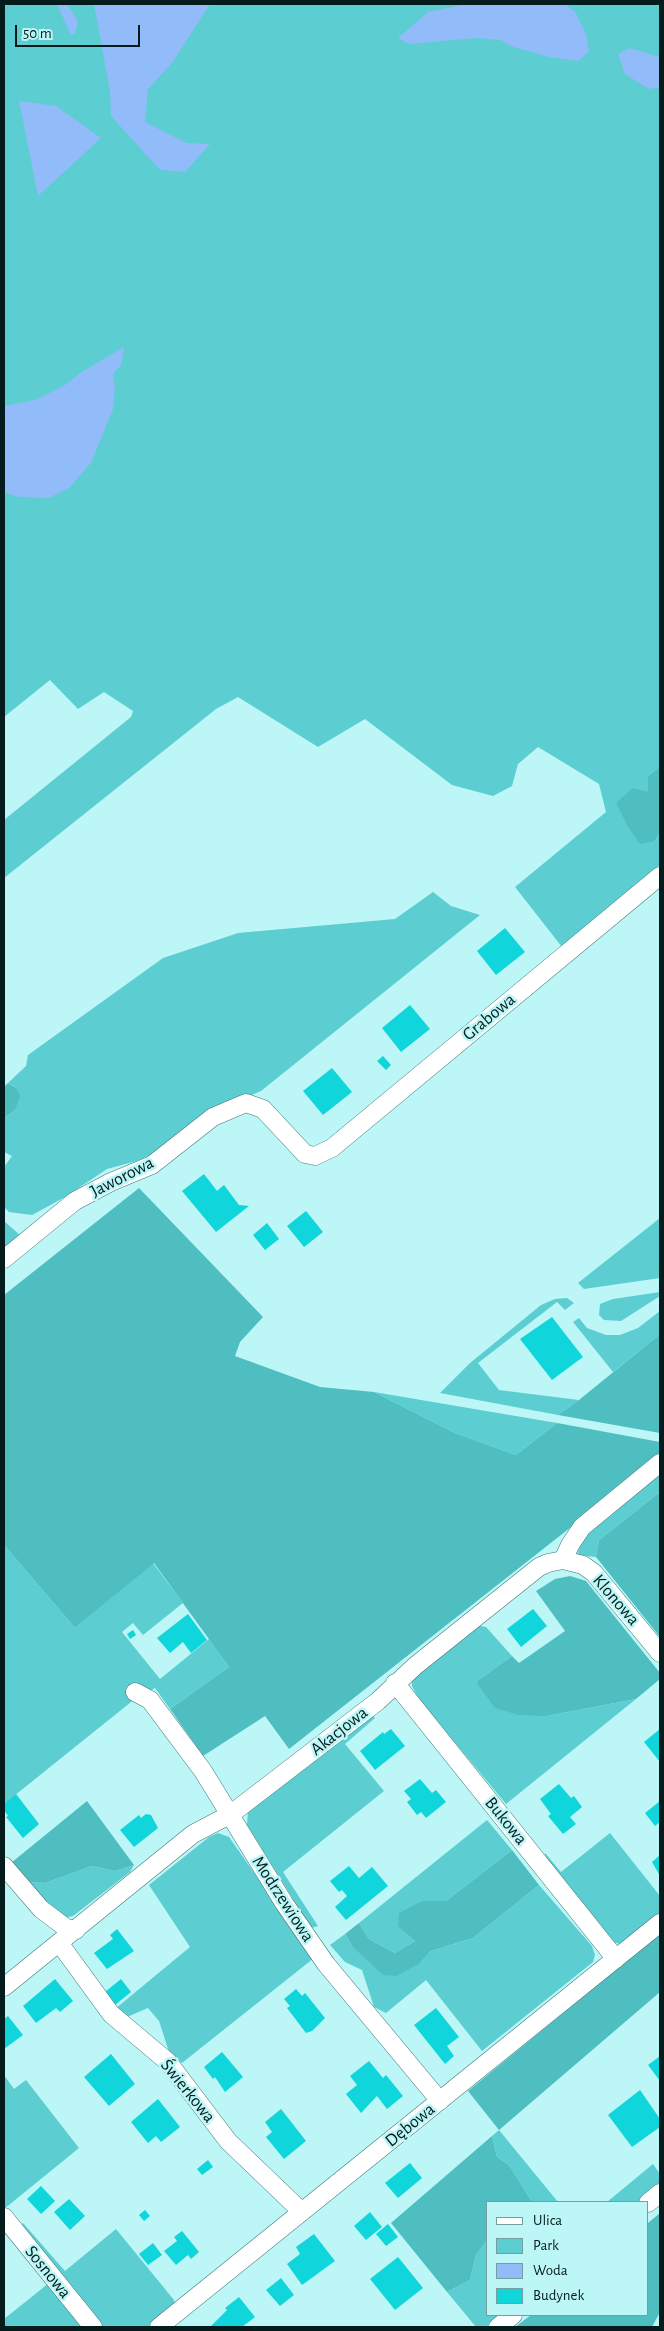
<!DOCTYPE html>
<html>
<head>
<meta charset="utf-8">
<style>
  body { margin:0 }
  #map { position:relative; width:664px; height:2331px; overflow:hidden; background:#bcf6f7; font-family:"Alegreya Sans",sans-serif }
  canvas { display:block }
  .frame { position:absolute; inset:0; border:5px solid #051c1c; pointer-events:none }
  .legend { position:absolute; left:486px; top:2201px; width:162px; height:115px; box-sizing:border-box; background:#bcf6f7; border:1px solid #739f9f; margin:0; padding:6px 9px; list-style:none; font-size:15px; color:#051c1c }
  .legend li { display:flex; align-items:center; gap:10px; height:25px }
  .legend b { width:25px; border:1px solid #739f9f }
  .scale { position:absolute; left:15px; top:25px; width:125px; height:22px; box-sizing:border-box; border:2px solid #051c1c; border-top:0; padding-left:6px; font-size:15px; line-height:18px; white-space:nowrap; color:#051c1c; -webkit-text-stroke:4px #bcf6f7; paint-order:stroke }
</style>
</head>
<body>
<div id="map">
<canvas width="664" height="2331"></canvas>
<div class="frame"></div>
<ul class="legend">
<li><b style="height:6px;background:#fff"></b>Ulica</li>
<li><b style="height:14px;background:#5cced1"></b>Park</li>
<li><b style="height:14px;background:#91bbf9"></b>Woda</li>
<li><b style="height:14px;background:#10d5da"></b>Budynek</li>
</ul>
<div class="scale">50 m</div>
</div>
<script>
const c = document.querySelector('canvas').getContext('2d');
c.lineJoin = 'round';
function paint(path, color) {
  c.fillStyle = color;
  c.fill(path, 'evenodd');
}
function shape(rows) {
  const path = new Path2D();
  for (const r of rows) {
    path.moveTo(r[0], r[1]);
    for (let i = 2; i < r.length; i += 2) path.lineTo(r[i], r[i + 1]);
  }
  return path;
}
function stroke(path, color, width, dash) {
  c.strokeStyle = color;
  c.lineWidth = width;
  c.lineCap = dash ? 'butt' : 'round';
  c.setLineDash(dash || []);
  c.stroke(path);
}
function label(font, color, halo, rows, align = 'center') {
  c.font = font + ' "Alegreya Sans",sans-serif';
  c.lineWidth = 5;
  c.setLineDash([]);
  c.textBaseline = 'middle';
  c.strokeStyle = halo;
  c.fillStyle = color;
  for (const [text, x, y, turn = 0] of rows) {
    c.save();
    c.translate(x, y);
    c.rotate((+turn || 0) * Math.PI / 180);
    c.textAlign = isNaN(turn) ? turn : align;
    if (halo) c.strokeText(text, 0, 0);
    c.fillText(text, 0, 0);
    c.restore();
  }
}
paint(shape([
  [4,4,660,4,660,766,648,776,655,841,660,832,660,865,562,947,515,887,606,812,599,784,538,747,518,764,512,786,493,796,452,785,365,719,318,747,238,697,216,709,4,878,4,820,131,717,133,711,104,692,78,709,50,680,4,717],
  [433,892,451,906,480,915,261,1091,238,1101,157,1152,137,1161,107,1169,65,1197,32,1215,9,1212,4,1207,4,1167,12,1156,4,1152,4,1118,15,1110,16,1088,8,1083,26,1066,28,1055,163,958,238,933,395,919],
  [660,1218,660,1278,584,1289,578,1283],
  [4,1221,21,1236,4,1250],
  [660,1292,660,1296,621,1321,604,1320,599,1315,600,1304,613,1299],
  [567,1298,574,1303,565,1310,557,1302,478,1363,499,1390,579,1400,558,1415,440,1393,470,1363,541,1305,555,1299],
  [660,1311,660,1334,613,1372,573,1322,579,1318,587,1328,606,1335,620,1335,638,1328],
  [374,1392,557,1423,516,1455,455,1433],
  [660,1471,660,1492,599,1540,596,1557,577,1555,583,1535],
  [4,1545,75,1628,153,1563,183,1603,143,1635,133,1623,122,1632,160,1679,209,1639,229,1667,170,1709,155,1688,136,1698,4,1804],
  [475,1625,486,1627,512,1656,476,1682,547,1716,636,1699,506,1804,418,1698,412,1686,412,1679],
  [371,1714,375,1718,345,1744,384,1791,283,1872,318,1926,311,1928,247,1825,248,1809],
  [487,1820,512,1850,446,1901,422,1901,398,1927,415,1941,395,1953,369,1939,359,1923],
  [218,1833,229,1837,314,1958,182,2063,170,2055,159,2021,148,2008,127,2017,115,2009,190,1947,149,1885,209,1837],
  [610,1833,660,1896,660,1917,620,1944,609,1941,544,1860,545,1853,561,1872],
  [134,1865,130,1872,73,1916,65,1918,58,1916,26,1882,45,1883,92,1866,115,1871],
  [539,1885,592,1946,595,1955,593,1962,482,2051,426,1980,386,2013,374,2007,362,1970,345,1962,330,1945,345,1934,352,1946,419,1964,431,1951,473,1938],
  [4,2075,14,2089,26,2080,79,2148,4,2209],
  [499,2130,558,2202,532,2202,509,2165,497,2157,492,2136],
  [653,2164,660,2174,660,2185,639,2202,607,2202],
  [23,2223,65,2271,116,2229,174,2300,175,2306,150,2327,98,2327,19,2228],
  [488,2239,488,2315,501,2315,486,2327,476,2327,447,2292,470,2280,476,2255],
  [49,2283,86,2327,4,2327,4,2319]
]), '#5cced1');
paint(shape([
  [660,766,660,832,655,841,640,844,628,827,616,803,633,788,648,792,648,776],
  [8,1083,16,1088,20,1096,15,1110,4,1118,4,1087],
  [139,1188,263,1317,240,1342,235,1356,320,1387,374,1392,455,1433,516,1455,557,1423,660,1442,660,1457,289,1749,265,1716,203,1756,170,1709,229,1667,154,1563,75,1628,4,1545,4,1295],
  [660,1334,660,1433,558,1415,579,1400],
  [660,1492,660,1637,596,1557,599,1540],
  [570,1576,586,1581,660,1673,660,1679,636,1699,547,1716,518,1715,495,1708,476,1682,512,1656,519,1663,565,1631,536,1591,555,1579],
  [87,1801,134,1865,115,1871,92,1866,45,1883,26,1882,11,1863],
  [512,1850,539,1885,473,1938,431,1951,419,1964,396,1976,383,1975,352,1946,345,1934,359,1923,369,1939,395,1953,415,1941,398,1927,399,1913,422,1901,446,1901],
  [660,1934,660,1992,499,2130,468,2091],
  [492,2136,497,2157,509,2165,532,2202,488,2202,488,2239,476,2255,470,2280,447,2292,391,2223],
  [660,2213,660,2312,652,2327,515,2327,531,2315,648,2315,648,2223]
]), '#4fbec1');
paint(shape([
  [57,4,67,4,78,21,75,34,71,35],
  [94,4,210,4,172,63,148,89,145,122,187,143,210,144,185,172,160,170,111,116,110,91],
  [468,4,565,4,576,13,586,34,589,52,578,61,549,57,510,46,501,40,477,38,409,44,398,38,428,12],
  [629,48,660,57,660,87,649,89,625,74,618,54],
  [19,101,56,106,101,138,38,196],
  [124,347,121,365,113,374,115,387,113,409,91,463,69,488,49,498,19,497,4,492,4,406,35,400,65,385,80,373]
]), '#91bbf9');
paint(shape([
  [505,928,525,952,496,975,477,951],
  [410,1005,430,1029,401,1052,382,1028],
  [383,1056,391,1065,386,1070,377,1061],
  [332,1068,352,1092,323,1115,303,1091],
  [204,1174,217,1191,224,1185,239,1205,249,1206,216,1232,182,1191],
  [306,1211,323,1232,304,1247,287,1226],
  [267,1223,279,1239,265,1250,253,1235],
  [552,1317,583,1357,552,1380,520,1339],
  [533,1609,547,1626,521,1647,507,1629],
  [188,1614,207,1640,191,1653,183,1642,170,1653,157,1638],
  [133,1630,136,1635,130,1639,127,1634],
  [391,1729,405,1746,375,1770,360,1751,383,1732,384,1734],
  [660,1729,660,1762,644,1742],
  [420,1779,432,1793,436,1790,446,1802,426,1818,421,1812,417,1815,407,1802,411,1799,404,1791],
  [559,1784,571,1798,574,1796,582,1807,570,1817,576,1824,563,1834,548,1816,551,1814,540,1799],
  [16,1794,39,1824,23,1838,6,1817,8,1816,4,1810,4,1804],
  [660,1801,660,1822,655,1826,645,1813],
  [146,1814,151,1815,158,1828,134,1847,120,1830,139,1815,141,1818],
  [660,1855,660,1876,652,1862],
  [349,1866,359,1878,372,1867,388,1886,346,1920,335,1907,347,1896,342,1890,339,1892,330,1881],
  [117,1929,134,1951,107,1969,94,1953,113,1939,110,1935],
  [55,1979,73,2001,60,2012,56,2008,36,2023,23,2006],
  [121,1979,131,1992,115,2005,105,1992],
  [296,1989,302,1996,305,1993,325,2018,312,2031,306,2033,287,2008,290,2006,284,1999],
  [436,2008,459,2037,447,2046,454,2056,445,2064,414,2025],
  [8,2016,23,2035,4,2049,4,2019],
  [222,2052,243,2077,225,2092,215,2077,213,2079,204,2067],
  [111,2054,135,2084,109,2106,84,2077],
  [660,2056,660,2081,648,2065],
  [369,2061,383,2078,386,2075,403,2096,387,2109,377,2096,361,2113,346,2094,357,2085,350,2076],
  [640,2090,660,2119,660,2127,632,2147,608,2115],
  [158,2099,180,2127,161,2142,156,2136,148,2143,131,2122],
  [281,2109,306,2141,284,2159,266,2137,272,2132,265,2122],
  [208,2160,213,2167,202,2175,197,2169],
  [410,2163,422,2178,398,2198,385,2183],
  [41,2186,55,2201,41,2214,27,2199],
  [69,2199,85,2216,70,2230,54,2212],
  [145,2210,150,2216,144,2221,139,2215],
  [370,2212,382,2227,366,2240,354,2226],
  [388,2224,398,2237,386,2246,376,2234],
  [182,2231,199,2252,191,2259,188,2255,176,2265,164,2251,177,2241,174,2237],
  [314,2234,335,2261,302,2285,287,2264,300,2254,296,2247],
  [153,2243,162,2255,148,2265,139,2254],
  [398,2257,423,2288,395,2310,370,2279],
  [281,2278,294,2295,280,2306,266,2290],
  [239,2297,255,2317,242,2327,210,2327,227,2310,225,2308]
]), '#10d5da');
const minor = shape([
  [4,1259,75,1201,111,1182,152,1165,213,1117,246,1103,263,1109,305,1154,315,1156,332,1148,660,876],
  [563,1560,570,1545,582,1527,660,1463],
  [395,1683,616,1959],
  [135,1692,150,1700,203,1771,284,1903,326,1964,440,2101],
  [4,1866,41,1909,66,1928,76,1930],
  [60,1944,111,2014,168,2062,228,2141,302,2212],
  [4,1987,193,1834,231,1814,378,1701,415,1666,539,1567,548,1563,563,1560,583,1565,594,1573,660,1653],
  [648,2203,660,2193],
  [4,2217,93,2327],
  [159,2327,660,1923],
  [498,2327,513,2315]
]);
stroke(minor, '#407778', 19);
stroke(minor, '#fff', 18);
label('18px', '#051c1c', '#bcf6f7', [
  ["Grabowa",489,1017,-40],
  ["Jaworowa",122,1177,-27],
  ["Klonowa",616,1600,49],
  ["Akacjowa",339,1731,-38],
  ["Bukowa",506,1821,51],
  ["Modrzewiowa",283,1899,57],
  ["Świerkowa",188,2091,51],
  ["Dębowa",410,2125,-39],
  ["Sosnowa",48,2272,51]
]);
</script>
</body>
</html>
